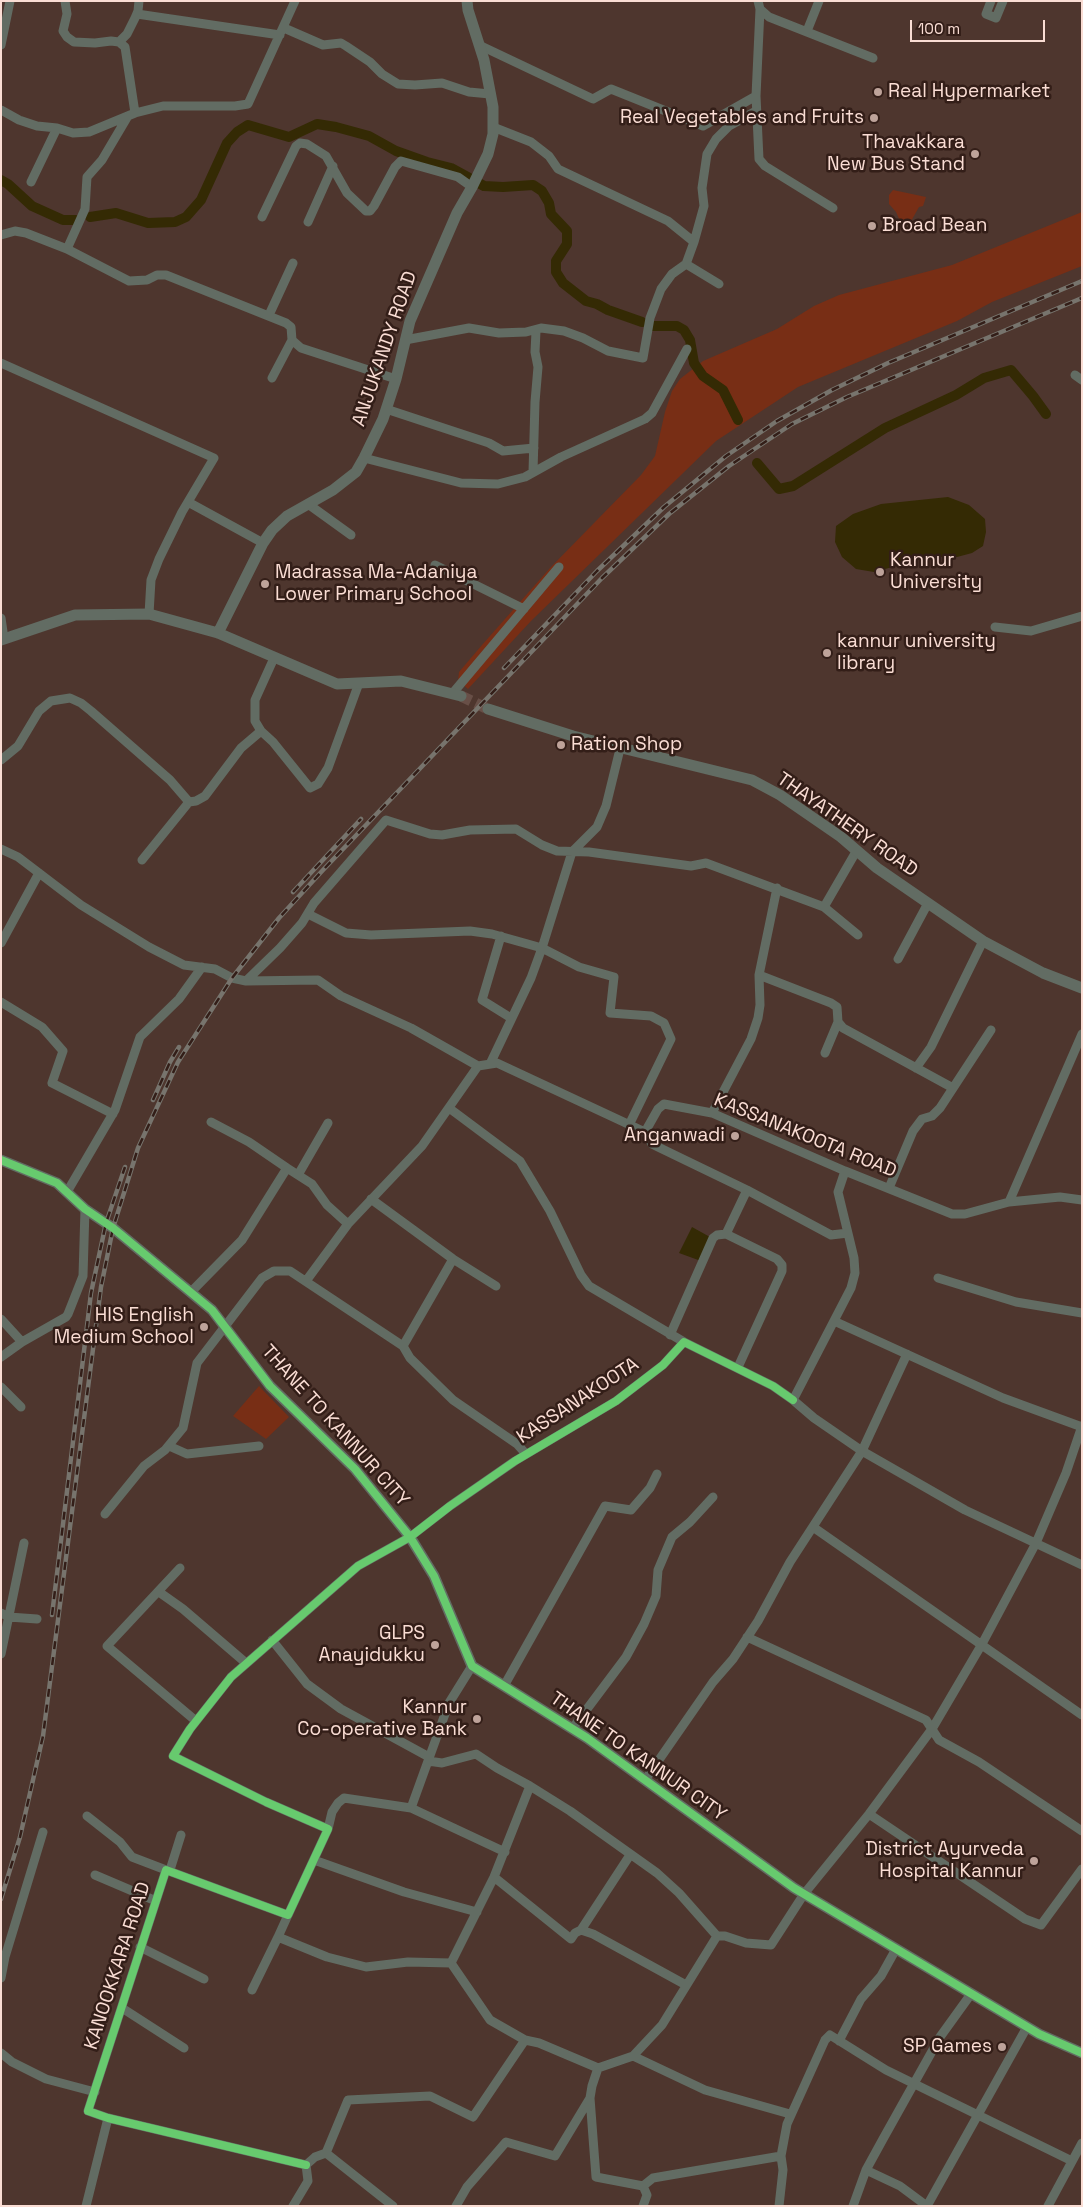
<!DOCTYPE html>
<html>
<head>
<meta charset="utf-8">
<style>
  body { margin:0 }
  #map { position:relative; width:1083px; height:2207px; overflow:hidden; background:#4e362e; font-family:"Space Grotesk",sans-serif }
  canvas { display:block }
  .frame { position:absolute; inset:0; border:2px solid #faddd4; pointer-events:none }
  .scale { position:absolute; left:910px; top:20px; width:135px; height:22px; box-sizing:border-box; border:2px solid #faddd4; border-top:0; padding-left:6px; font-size:15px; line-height:18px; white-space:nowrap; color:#faddd4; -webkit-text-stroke:4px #331e18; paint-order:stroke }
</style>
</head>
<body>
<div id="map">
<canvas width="1083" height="2207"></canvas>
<div class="frame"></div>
<div class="scale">100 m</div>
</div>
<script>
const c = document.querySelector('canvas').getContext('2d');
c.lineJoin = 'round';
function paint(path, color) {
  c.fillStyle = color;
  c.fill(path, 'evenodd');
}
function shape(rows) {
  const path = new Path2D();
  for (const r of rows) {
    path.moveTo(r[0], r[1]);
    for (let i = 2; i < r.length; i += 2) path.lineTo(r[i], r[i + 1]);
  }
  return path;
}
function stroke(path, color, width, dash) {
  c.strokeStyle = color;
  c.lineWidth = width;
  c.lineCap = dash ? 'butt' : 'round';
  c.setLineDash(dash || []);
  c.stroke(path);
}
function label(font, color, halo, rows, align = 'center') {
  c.font = font + ' "Space Grotesk",sans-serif';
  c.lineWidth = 5;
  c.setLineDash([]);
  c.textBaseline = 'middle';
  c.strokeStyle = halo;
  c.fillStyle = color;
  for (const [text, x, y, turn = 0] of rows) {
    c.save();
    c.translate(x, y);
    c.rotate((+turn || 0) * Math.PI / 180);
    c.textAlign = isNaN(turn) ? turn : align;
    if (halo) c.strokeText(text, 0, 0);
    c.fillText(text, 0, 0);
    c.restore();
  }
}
paint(shape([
  [893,190,926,197,923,206,919,207,910,223,902,225,896,212,889,204,889,195],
  [1082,212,1082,266,992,302,957,321,798,387,716,441,531,621,468,689,458,681,459,672,482,645,550,568,641,475,655,456,665,412,672,391,680,379,703,361,777,329,814,306,839,295,952,265],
  [259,1386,289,1417,266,1439,233,1416]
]), '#782e15');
paint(shape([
  [948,497,969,505,985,519,986,532,983,546,972,553,957,557,929,557,874,572,856,569,842,557,835,542,836,526,853,514,881,504],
  [692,1227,710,1237,701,1261,679,1253]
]), '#342a04');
stroke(shape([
  [1,180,8,184,32,206,63,220,75,220],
  [90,217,116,213,148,223,175,222,186,217,201,200,227,143,237,132,248,125,289,137,317,124,336,127,369,136,396,151,427,162,451,168,484,186,503,187,533,185,542,191,549,203,551,214,567,231,567,244,556,261,556,272,563,283,586,301,597,304,608,310,642,322],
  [652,326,677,326,684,330,690,340,694,363,703,376,723,390,738,420],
  [757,463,779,489,793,486,885,428,956,395,984,378,1011,370,1033,396,1046,414]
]), '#342a04', 10);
stroke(shape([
  [461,696,488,709]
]), '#684f47', 11, [11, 5.5]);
stroke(shape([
  [65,1,67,14,63,31,67,37,74,42,95,43,111,41,119,42,125,47,135,113],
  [758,1,760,9,769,17,873,58],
  [991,1,986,14,996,18,1003,1],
  [760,9,756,96,759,159,765,166,833,208],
  [137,14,280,35],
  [284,28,323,45,341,43,346,46,370,62,382,74,398,84,415,85,442,83,469,92,490,94],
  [807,31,819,1],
  [119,42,127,34,135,18,138,11,139,1],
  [1,45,10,1],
  [479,45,593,99,611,89,703,126,756,96],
  [1,110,19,120,37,126,57,128,31,182],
  [493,127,531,142,549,156,558,169,668,221,694,242],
  [57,128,73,133,89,132,135,113,163,106,235,106,248,104,295,1],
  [262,217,296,146,300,143,307,144,326,156,347,193,366,211,370,211,374,206,395,167,401,161,458,177,472,187],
  [308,222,333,166],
  [1,235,15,231,26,233,67,249,129,281,147,280,157,275,166,275,286,323,291,327,292,340,272,378],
  [67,249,85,209,87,177,102,160,128,116],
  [686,264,719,284],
  [269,315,293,263],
  [292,340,301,348,396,379],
  [405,340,469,328,499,333,526,332,541,328,564,331,583,338,608,351,643,358,650,318,661,289,672,274,686,264,694,242,704,206,702,188,707,154,716,139,729,126,756,111],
  [1,363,214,458,182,512,159,559,151,580,149,614],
  [1075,375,1082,380],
  [386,409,489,443,503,451,534,448],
  [364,458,461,483,498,484,525,477,561,457,645,419,652,413,687,349],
  [533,472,535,402,538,367,535,352,536,331],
  [188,502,263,543],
  [308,504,351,535],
  [435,565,524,609],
  [1,618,4,639],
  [995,627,1031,631,1082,616],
  [452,694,559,567],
  [261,731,255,721,255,700,274,658],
  [1,760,18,746,39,711,51,701,70,698,81,703,91,711,170,780,189,802,196,801,205,796,241,748,261,731,273,742,310,788,318,784,328,768,359,683],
  [1,849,18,857,81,905,149,947,184,965,215,969,232,978,246,981,318,980,341,996,411,1028,478,1066],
  [142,860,189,802],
  [824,907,858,935],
  [308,914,346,933,371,935,470,931,492,934,542,948,579,967,614,977,610,1013,651,1016,664,1023,671,1039,629,1125],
  [501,936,482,1000,511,1018],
  [1,943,39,873],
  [898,959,928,903],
  [759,975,831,1003,837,1007,838,1022,843,1028,953,1088],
  [246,981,280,948,302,923,314,903,386,820,430,834,442,835,470,830,516,829,542,845,557,851,589,852,691,866,706,863,824,907,857,850],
  [1,1002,42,1027,63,1051,52,1083,113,1114],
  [825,1053,838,1022],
  [490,1064,531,978,542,948,572,852,597,827,606,806,620,749],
  [916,1068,931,1047,983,941],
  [449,1108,520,1161,550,1211,581,1275,589,1286,684,1342],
  [712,1113,751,1039,758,1018,760,1005,759,975,777,888],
  [211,1122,249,1142,287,1168],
  [645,1132,652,1144,658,1147,747,1190,726,1234],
  [845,1171,838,1192,854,1258,855,1273,851,1288,793,1400,814,1418,862,1451,965,1510,1082,1565],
  [298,1175,328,1123],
  [889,1188,913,1131,922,1119,932,1116,940,1108,991,1030],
  [747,1190,831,1235,848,1233],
  [67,1192,115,1110,140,1037,179,999,202,967],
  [371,1199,453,1259,496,1286],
  [1009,1202,1082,1034],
  [938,1278,1016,1302,1082,1313],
  [306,1281,348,1224,422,1146,478,1066,497,1063,645,1132,658,1109,664,1104,712,1113,845,1171,952,1214,965,1214,1009,1202,1060,1197,1082,1200],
  [191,1292,242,1240,287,1168,312,1184,327,1205,348,1224],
  [1,1319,22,1342],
  [834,1321,1003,1398,1082,1427],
  [670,1335,713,1238,717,1235,726,1234,777,1259,782,1265,782,1271,738,1367],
  [403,1346,453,1259],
  [1,1357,22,1342,66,1317,68,1314,83,1276,85,1209],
  [1,1387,21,1407],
  [169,1446,187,1454,259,1446],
  [105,1514,144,1466,165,1450,183,1428,197,1363,262,1278,274,1271,290,1271,403,1346,410,1358,453,1400,517,1444,526,1454],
  [813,1527,1082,1715],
  [180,1568,107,1646,196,1721],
  [159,1592,183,1609,246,1663],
  [1,1613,9,1617,37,1619],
  [747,1637,926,1720,939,1740,979,1762,1082,1831],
  [272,1640,307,1684,341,1709,429,1757],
  [1,1654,24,1543],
  [472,1666,449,1703,411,1808,505,1852],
  [504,1686,605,1506,631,1510,650,1488,657,1474],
  [572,1729,626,1657,644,1624,656,1596,658,1570,672,1537,690,1522,713,1497],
  [428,1761,442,1763,476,1754,497,1768,530,1786,570,1811,657,1873,679,1893,717,1936],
  [645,1780,713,1682,733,1659,758,1621,790,1562,862,1451,907,1354],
  [869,1814,1025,1919,1041,1925,1082,1869],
  [87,1816,120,1842,132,1857,166,1870],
  [328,1829,332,1812,338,1803,344,1798,411,1808],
  [314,1860,404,1892,477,1912],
  [170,1870,181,1835],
  [95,1875,156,1901],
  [494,1877,571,1939,575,1933,581,1930,593,1934,686,1985],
  [288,1915,278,1937,327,1957,366,1967,408,1962,451,1963],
  [581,1930,630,1855],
  [140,1947,204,1979],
  [1,1978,5,1957,43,1832],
  [252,1990,278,1937],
  [122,2008,184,2048],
  [525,2040,539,2043,598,2068],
  [839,2041,861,1999,881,1976,896,1949],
  [1,2053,12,2062,46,2079,95,2092],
  [633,2056,705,2090,790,2114],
  [326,2153,393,2206],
  [306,2165,108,2118,88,2111,166,1870,288,1915,328,1829,266,1802,173,1756,190,1729,231,1677,358,1566,410,1537,450,1506,515,1461,616,1401,663,1365,684,1342,773,1386,793,1400],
  [306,2165,315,2157,326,2153,348,2100,430,2096,473,2117,525,2040,490,2020,451,1963,494,1877,530,1786],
  [866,2170,900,2186,927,2206],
  [643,2186,653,2178,781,2156],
  [86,2206,108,2118],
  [293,2206,308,2181,306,2165],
  [456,2206,467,2187,506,2142,555,2156,590,2098],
  [643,2206,647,2195,643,2186,596,2177,590,2098,592,2086,598,2068,633,2056,662,2025,717,1936,725,1936,746,1943,771,1945,804,1894,869,1814,932,1729,982,1644,1036,1543,1066,1473,1082,1426],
  [779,2206,783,2170,781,2156,787,2124,825,2040,830,2035,886,2070,1072,2161],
  [853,2206,866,2170,883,2139,940,2037,971,1994],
  [927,2206,1027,2027],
  [1048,2206,1082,2143]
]), '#626c63', 9);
stroke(shape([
  [218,633,263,543,272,530,287,516,333,490,356,472,364,458,383,419,396,379,410,321,457,213,472,187,488,154,493,134,493,107,484,60,468,10,467,1],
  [1,640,75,615,149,614,218,633,337,684,401,681,461,696],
  [488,709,573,736,752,780,780,795,841,837,877,868,983,941,1043,973,1082,988],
  [1,1160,57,1183,85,1209,113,1228,212,1310,270,1386,355,1469,410,1537,434,1576,472,1666,587,1738,794,1888,1039,2034,1082,2053]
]), '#626c63', 11);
const rail = shape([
  [504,668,597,571,664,507,726,456,777,421,832,390,888,363,1082,281],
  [293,892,361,819],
  [153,1100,170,1062,179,1047],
  [52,1615,91,1293,106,1223,125,1167],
  [1,1899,20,1837,43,1736,101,1287,113,1228,138,1148,178,1062,232,978,279,918,323,870,602,578,669,514,729,466,792,424,847,397,1082,298]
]);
stroke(rail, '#77746d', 4.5);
stroke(rail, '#331e18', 2.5, [8]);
stroke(shape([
  [1,1160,57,1183,85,1209,113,1228,212,1310,270,1386,355,1469,410,1537,434,1576,472,1666,587,1738,794,1888,1039,2034,1082,2053],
  [306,2165,108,2118,88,2111,166,1870,288,1915,328,1829,266,1802,173,1756,190,1729,231,1677,358,1566,410,1537,450,1506,515,1461,616,1401,663,1365,684,1342,773,1386,793,1400]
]), '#67ca6e', 8);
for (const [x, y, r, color] of [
  [878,92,5,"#bea39a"],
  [874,118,5,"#bea39a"],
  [975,154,5,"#bea39a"],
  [872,226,5,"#bea39a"],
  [880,572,5,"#bea39a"],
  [265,584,5,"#bea39a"],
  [827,653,5,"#bea39a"],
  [561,745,5,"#bea39a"],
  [735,1136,5,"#bea39a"],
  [204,1327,5,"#bea39a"],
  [435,1645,5,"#bea39a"],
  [477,1719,5,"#bea39a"],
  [1034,1861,5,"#bea39a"],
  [1002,2047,5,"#bea39a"]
]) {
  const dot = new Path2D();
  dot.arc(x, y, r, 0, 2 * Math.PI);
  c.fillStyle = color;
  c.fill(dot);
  stroke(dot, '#331e18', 2);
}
label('19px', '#faddd4', '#331e18', [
  ["Real Hypermarket",888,92,"left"],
  ["Real Vegetables and Fruits",864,118],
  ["Thavakkara",965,143],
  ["New Bus Stand",965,165],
  ["Broad Bean",882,226,"left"],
  ["Kannur",890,561,"left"],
  ["University",890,583,"left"],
  ["Madrassa Ma-Adaniya",275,573,"left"],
  ["Lower Primary School",275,595,"left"],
  ["kannur university",837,642,"left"],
  ["library",837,664,"left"],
  ["Ration Shop",571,745,"left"],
  ["Anganwadi",725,1136],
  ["HIS English",194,1316],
  ["Medium School",194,1338],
  ["GLPS",425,1634],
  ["Anayidukku",425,1656],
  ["Kannur",467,1708],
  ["Co-operative Bank",467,1730],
  ["District Ayurveda",1024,1850],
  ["Hospital Kannur",1024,1872],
  ["SP Games",992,2047]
], 'right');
label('19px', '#faddd4', '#331e18', [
  ["ANJUKANDY ROAD",385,349,-71],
  ["THAYATHERY ROAD",847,825,35],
  ["KASSANAKOOTA ROAD",805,1136,22],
  ["KASSANAKOOTA",578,1401,-33],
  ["THANE TO KANNUR CITY",335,1426,48],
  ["THANE TO KANNUR CITY",638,1757,35],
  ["KANOOKKARA ROAD",118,1966,-72]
]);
</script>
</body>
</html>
